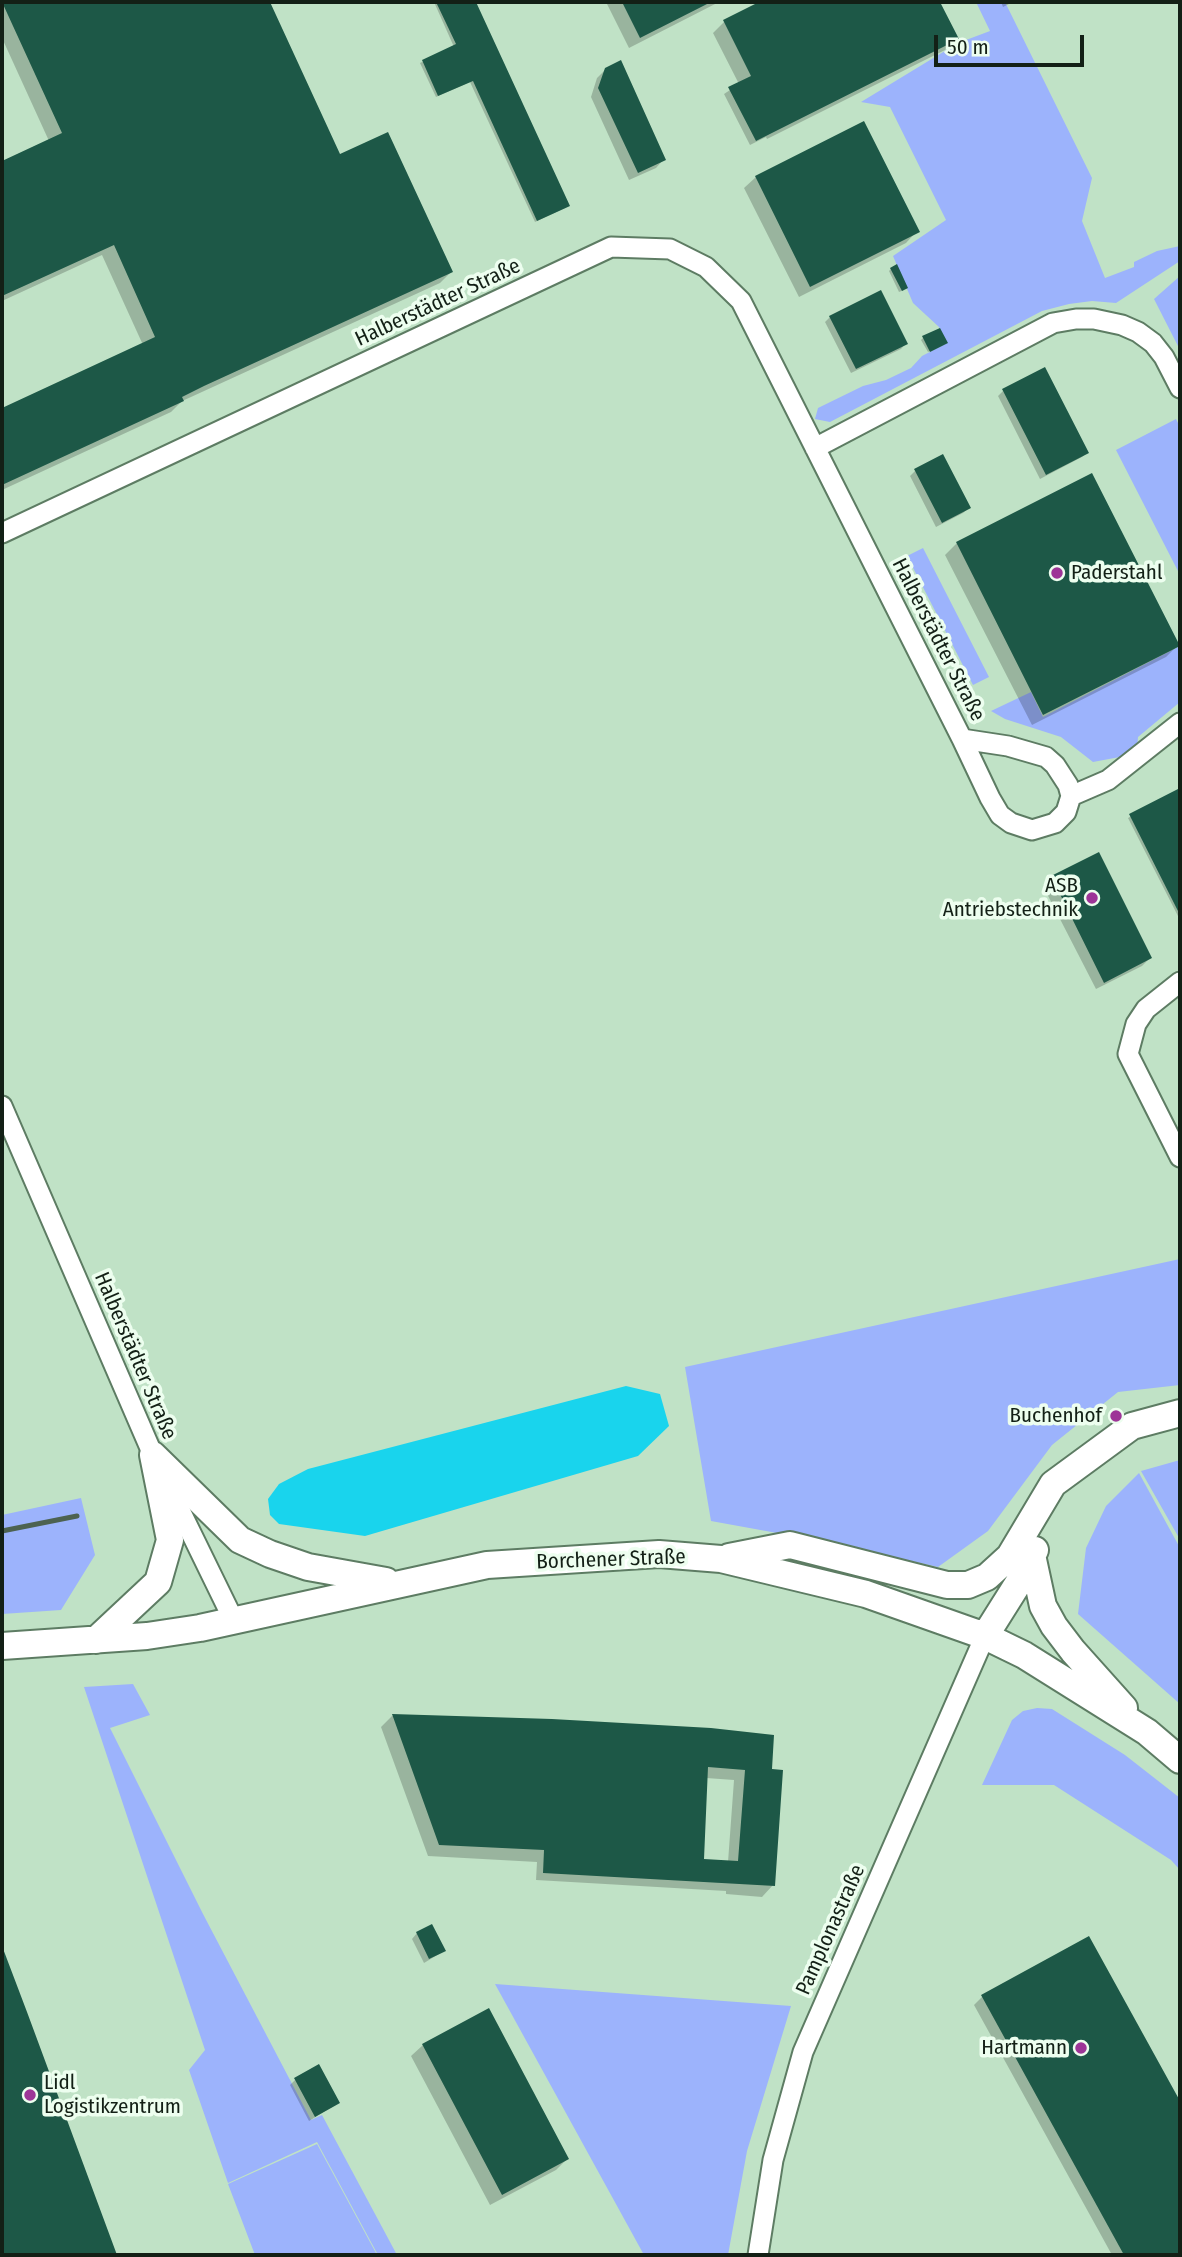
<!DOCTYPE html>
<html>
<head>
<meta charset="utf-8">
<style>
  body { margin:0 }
  #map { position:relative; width:1182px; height:2257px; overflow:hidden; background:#c0e2c6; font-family:"Fira Sans Condensed",sans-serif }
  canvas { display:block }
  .frame { position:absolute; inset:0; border:4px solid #132016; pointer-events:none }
  .scale { position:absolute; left:934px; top:35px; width:150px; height:32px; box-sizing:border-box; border:4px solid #132016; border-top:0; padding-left:9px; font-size:21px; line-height:24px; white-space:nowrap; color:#132016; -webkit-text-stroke:5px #edfeef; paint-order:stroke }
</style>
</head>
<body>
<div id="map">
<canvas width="1182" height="2257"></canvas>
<div class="frame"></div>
<div class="scale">50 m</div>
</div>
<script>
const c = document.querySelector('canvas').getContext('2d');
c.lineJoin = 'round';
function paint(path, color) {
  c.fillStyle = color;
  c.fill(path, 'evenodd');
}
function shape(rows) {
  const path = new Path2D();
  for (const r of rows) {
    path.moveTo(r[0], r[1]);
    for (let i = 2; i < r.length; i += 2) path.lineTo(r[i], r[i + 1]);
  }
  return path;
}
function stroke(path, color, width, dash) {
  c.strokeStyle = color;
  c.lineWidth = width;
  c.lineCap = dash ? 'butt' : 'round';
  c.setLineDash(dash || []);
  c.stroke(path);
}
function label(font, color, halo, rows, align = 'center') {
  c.font = font + ' "Fira Sans Condensed",sans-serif';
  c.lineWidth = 7;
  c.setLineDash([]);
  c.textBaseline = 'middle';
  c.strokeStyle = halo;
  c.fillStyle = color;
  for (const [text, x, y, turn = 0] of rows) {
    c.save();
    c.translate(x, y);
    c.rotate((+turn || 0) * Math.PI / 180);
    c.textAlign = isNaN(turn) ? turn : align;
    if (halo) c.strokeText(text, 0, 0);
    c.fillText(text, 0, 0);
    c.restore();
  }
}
paint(shape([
  [976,2,1005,2,1092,178,1082,221,1105,278,1134,267,1134,262,1157,251,1180,246,1180,261,1116,303,1092,301,1069,304,1042,311,830,422,815,419,818,408,863,386,886,380,911,368,922,356,947,343,939,327,913,303,893,256,946,220,890,107,861,102,958,43,990,31],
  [1180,276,1180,350,1154,299],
  [1176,419,1180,427,1180,575,1116,450],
  [923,548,989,677,973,685,907,556],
  [1180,646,1180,702,1138,737,1137,749,1125,756,1093,762,1061,737,1005,719,991,711,1031,692,1043,717],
  [1180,1259,1180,1385,1118,1392,1052,1445,988,1531,938,1567,832,1543,711,1521,685,1367],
  [1180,1460,1180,1537,1179,1538,1141,1471],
  [1139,1473,1180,1548,1180,1704,1078,1614,1086,1548,1106,1506],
  [81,1498,95,1555,61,1610,2,1614,2,1515],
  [133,1684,150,1715,110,1728,203,1914,311,2120,322,2115,397,2255,378,2255,317,2142,228,2183,189,2070,205,2050,84,1687],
  [1037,1708,1052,1709,1125,1755,1180,1798,1180,1870,1171,1860,1054,1785,982,1785,1012,1720,1023,1711],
  [495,1984,791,2006,747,2151,728,2255,644,2255],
  [317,2144,377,2255,255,2255,228,2184]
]), '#9cb3fc');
paint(shape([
  [626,1386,660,1394,669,1426,638,1456,365,1536,279,1524,270,1515,268,1499,279,1484,308,1469]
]), '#19d4ed');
paint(shape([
  [2,2,268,2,339,156,451,272,440,283,191,397,182,401,171,412,2,490,2,410,143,345,102,255,2,301,2,163,49,141,2,38],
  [434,2,474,2,568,206,565,208,535,222,470,82,436,97,420,63,454,47],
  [606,2,719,2,629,48],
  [763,2,938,2,956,39,945,50,767,139,766,137,750,145,724,94,739,84,713,33,724,22],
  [1001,2,1013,2,1003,7],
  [606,69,664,159,656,168,629,180,591,97,597,78],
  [863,123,917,231,906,243,799,297,744,188,756,177],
  [891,269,904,290,899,292,889,271],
  [830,317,906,343,901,349,851,373,825,322],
  [923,338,943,344,928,352,921,340],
  [1003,391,1087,452,1082,457,1040,479,998,396],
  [915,471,969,508,963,513,936,527,910,476],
  [1091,475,1177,646,1166,657,1032,725,945,555,957,543],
  [1177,792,1180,798,1180,920,1128,818],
  [1098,854,1150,958,1142,966,1096,989,1043,886,1052,878],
  [392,1716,552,1721,770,1771,773,1885,762,1897,726,1894,726,1891,536,1880,537,1862,428,1856,381,1727],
  [706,1778,734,1780,728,1862,702,1861],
  [417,1933,444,1951,424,1963,412,1939],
  [1088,1938,1180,2105,1180,2255,1112,2255,974,2005,982,1997],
  [2,1950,115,2255,2,2255],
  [423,2045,567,2159,556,2170,490,2205,411,2056],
  [295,2080,338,2103,309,2121,290,2085]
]), '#0003');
paint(shape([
  [2,2,270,2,340,154,388,132,453,272,204,386,182,397,184,401,2,485,2,408,155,337,114,245,2,296,2,161,62,133],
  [436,2,476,2,570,206,537,221,473,81,438,96,422,60,456,44],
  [622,2,711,2,640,38],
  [759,2,940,2,959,39,756,141,728,87,751,76,723,20],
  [621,60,666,160,638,173,598,88,605,68],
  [864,121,920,232,810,287,755,176],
  [897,264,908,288,902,291,890,268],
  [881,290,908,344,856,369,829,316],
  [940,328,948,343,930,352,922,336],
  [1045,367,1089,453,1046,475,1002,389],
  [943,454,971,508,942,523,914,469],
  [1092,473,1180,646,1043,715,956,542],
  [1178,789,1180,794,1180,915,1129,814],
  [1099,852,1152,958,1104,983,1051,876],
  [392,1714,552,1719,711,1728,774,1735,772,1769,783,1770,775,1886,543,1873,544,1850,439,1845],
  [708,1767,745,1770,738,1861,704,1859],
  [432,1924,446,1951,429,1959,416,1932],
  [1089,1936,1180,2101,1180,2255,1124,2255,981,1995],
  [2,1946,27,2012,117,2255,2,2255],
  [489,2008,569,2159,502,2195,422,2044],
  [319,2064,340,2103,315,2117,294,2078]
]), '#1d5847');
const street = shape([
  [815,448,1053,323,1076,319,1094,319,1122,325,1138,332,1153,343,1164,357,1180,388],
  [2,533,611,247,670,249,706,267,741,301,962,739,990,798,1000,815,1011,823,1032,830,1055,823,1066,812,1071,796,1068,785,1055,765,1046,757,1008,746,962,739],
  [1071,796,1108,780,1180,723],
  [1180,982,1146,1009,1136,1024,1128,1054,1180,1157],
  [2,1106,153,1455,234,1621],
  [758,2255,773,2160,803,2052,985,1636]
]);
const secondary = shape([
  [153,1455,240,1540,270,1554,308,1567,386,1581],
  [1032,1555,1043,1606,1054,1626,1073,1651,1124,1708],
  [729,1557,790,1545,947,1585,968,1585,987,1577,1010,1556,1053,1484,1132,1426,1180,1413],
  [985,1636,1024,1574,1035,1550],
  [96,1640,158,1582,170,1540,153,1455],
  [2,1646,147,1636,200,1628,487,1565,659,1554,721,1559,866,1594,985,1636,1024,1655,1147,1732,1180,1760]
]);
stroke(street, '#5d7c63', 23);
stroke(secondary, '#5d7c63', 30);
stroke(street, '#fff', 19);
stroke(secondary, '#fff', 26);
stroke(shape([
  [2,1531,77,1516]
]), '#4d6251', 5);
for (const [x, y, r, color] of [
  [1057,573,7,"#9d3497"],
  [1092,898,7,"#9d3497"],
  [1116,1416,7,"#9d3497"],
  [1081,2048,7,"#9d3497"],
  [30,2095,7,"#9d3497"]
]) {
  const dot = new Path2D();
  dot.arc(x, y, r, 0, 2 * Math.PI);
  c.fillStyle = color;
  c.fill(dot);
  stroke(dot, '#edfeef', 2.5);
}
label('21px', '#132016', '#edfeef', [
  ["Halberstädter Straße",438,303,-25],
  ["Halberstädter Straße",938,640,63],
  ["Halberstädter Straße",135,1356,67],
  ["Borchener Straße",611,1560,-2],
  ["Pamplonastraße",831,1930,-66]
]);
label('21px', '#132016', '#edfeef', [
  ["Paderstahl",1071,573,"left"],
  ["ASB",1078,886],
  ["Antriebstechnik",1078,910],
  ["Buchenhof",1102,1416],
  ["Hartmann",1067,2048],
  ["Lidl",44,2083,"left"],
  ["Logistikzentrum",44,2107,"left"]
], 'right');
</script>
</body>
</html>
